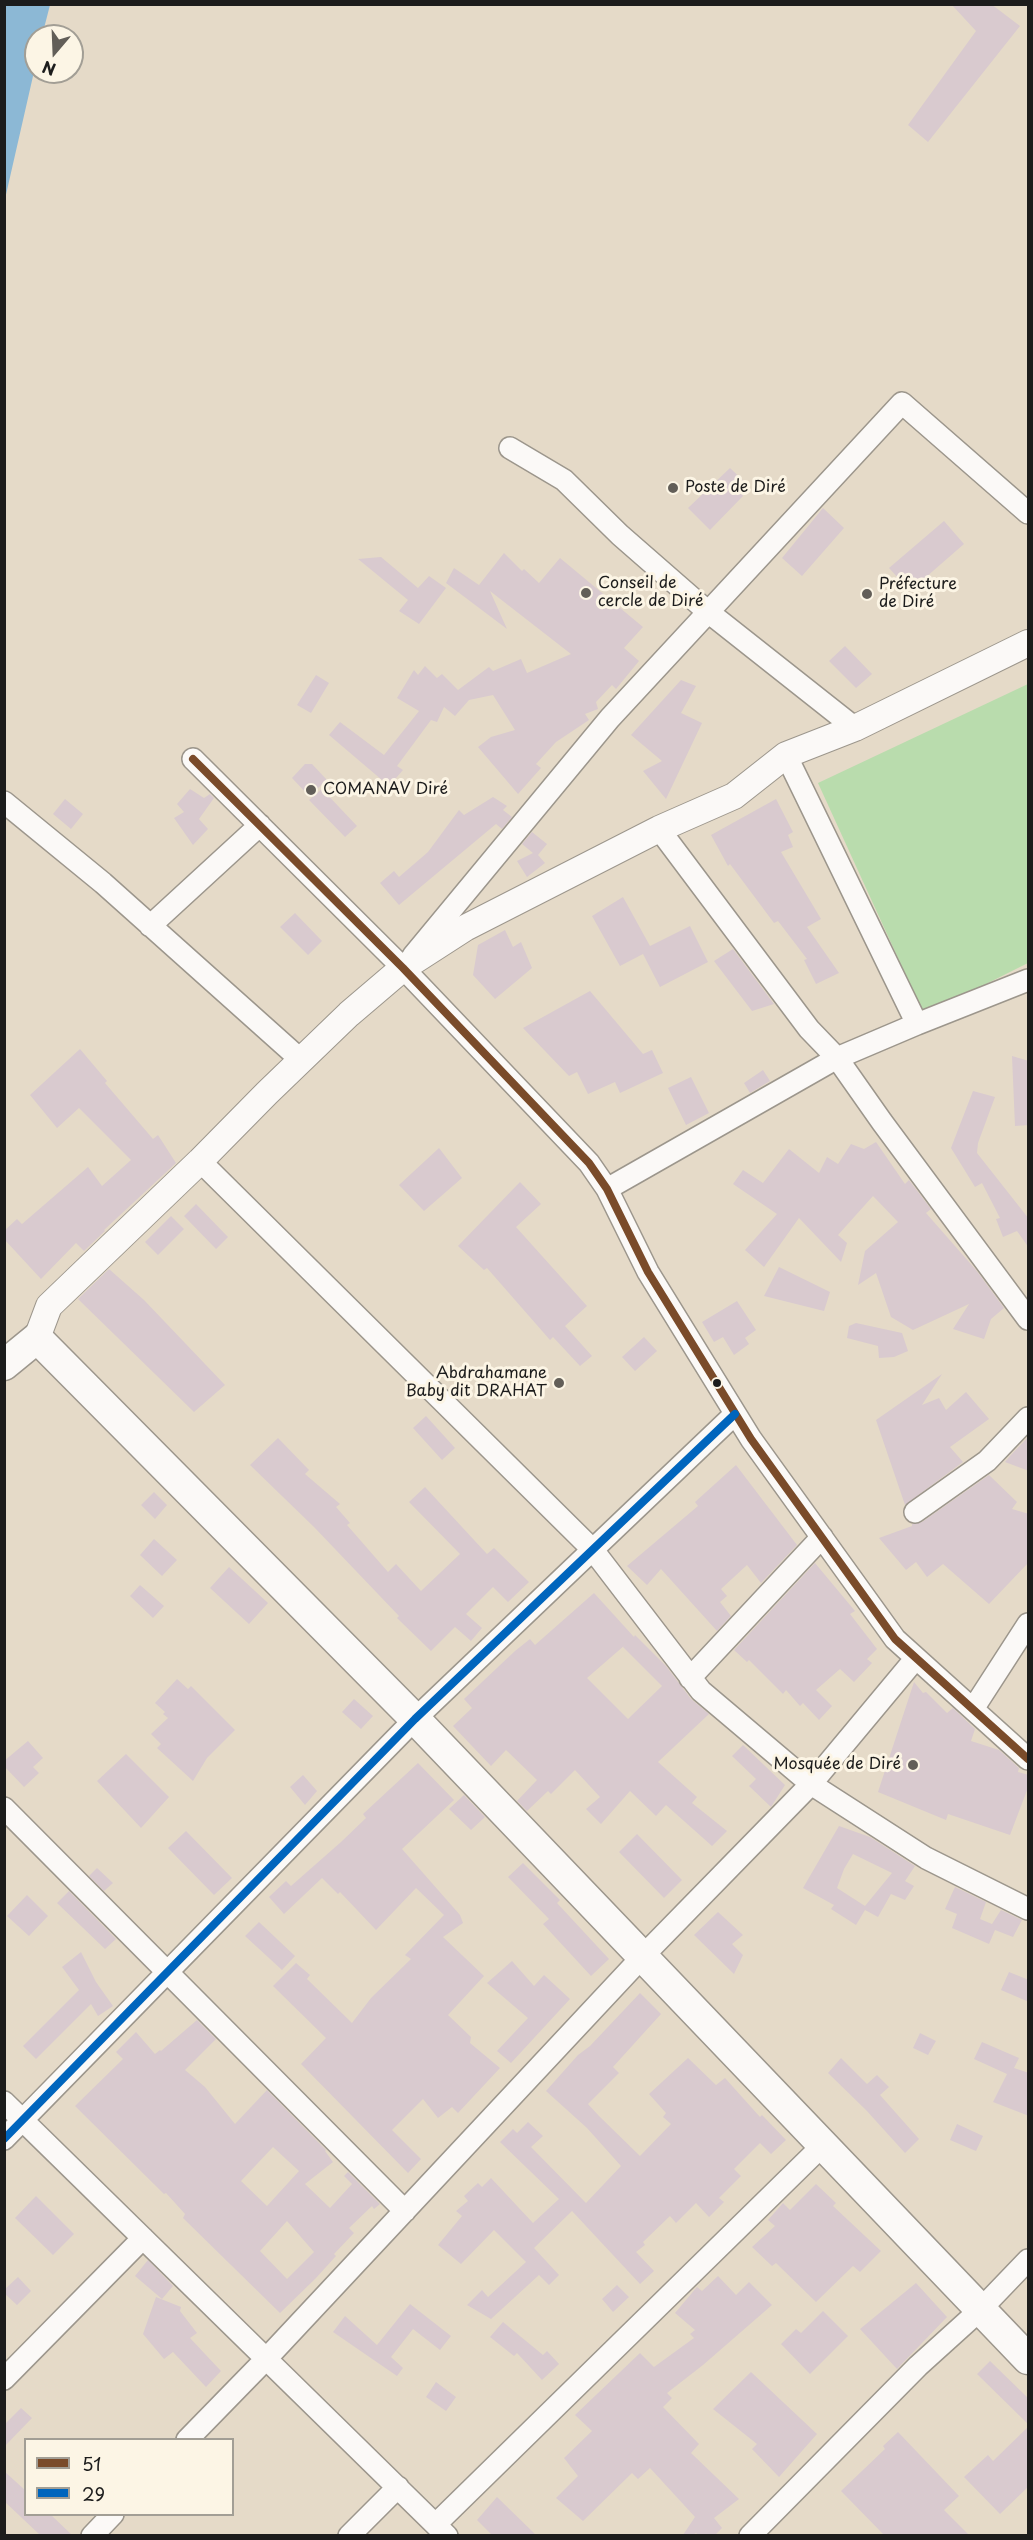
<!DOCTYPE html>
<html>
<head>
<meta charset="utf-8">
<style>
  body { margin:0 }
  #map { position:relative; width:1033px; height:2540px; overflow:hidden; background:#e5dac8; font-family:"Playpen Sans",sans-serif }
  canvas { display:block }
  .frame { position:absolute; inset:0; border:6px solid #1c1c1c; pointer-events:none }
  .legend { position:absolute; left:24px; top:2438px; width:210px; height:78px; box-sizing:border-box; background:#fcf5e5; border:2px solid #a29e95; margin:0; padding:8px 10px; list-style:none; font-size:18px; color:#1c1c1c }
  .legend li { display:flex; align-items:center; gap:12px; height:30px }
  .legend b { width:30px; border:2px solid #a29e95 }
  .north { position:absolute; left:24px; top:24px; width:60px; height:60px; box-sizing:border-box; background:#fcf5e5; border:2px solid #a29e95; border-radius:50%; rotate:199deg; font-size:16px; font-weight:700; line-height:24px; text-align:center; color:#1c1c1c }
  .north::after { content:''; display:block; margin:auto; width:21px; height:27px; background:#625e58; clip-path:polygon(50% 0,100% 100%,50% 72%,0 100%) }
</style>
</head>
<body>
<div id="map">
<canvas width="1033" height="2540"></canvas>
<div class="frame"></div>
<ul class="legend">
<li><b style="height:8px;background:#7a4b2a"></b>51</li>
<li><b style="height:8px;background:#0065bd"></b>29</li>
</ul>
<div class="north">N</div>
</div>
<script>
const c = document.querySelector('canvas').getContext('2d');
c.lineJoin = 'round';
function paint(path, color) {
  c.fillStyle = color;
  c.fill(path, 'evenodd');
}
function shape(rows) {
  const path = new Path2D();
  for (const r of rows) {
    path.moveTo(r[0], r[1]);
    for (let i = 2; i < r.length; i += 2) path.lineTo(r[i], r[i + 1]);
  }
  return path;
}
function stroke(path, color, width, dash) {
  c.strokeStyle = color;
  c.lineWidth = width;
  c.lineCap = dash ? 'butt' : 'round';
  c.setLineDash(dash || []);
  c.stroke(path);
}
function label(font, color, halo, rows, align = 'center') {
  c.font = font + ' "Playpen Sans",sans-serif';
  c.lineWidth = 6;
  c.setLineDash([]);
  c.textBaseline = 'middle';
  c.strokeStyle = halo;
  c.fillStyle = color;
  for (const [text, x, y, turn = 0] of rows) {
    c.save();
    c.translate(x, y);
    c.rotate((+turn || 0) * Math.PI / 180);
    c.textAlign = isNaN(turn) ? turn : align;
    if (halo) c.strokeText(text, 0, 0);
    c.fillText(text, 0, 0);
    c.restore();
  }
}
paint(shape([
  [1028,684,1028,963,924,1015,818,783]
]), '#b9dcad');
paint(shape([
  [5,4,50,5,42,36,36,36,36,63,5,199]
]), '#8cb8d5');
paint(shape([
  [951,4,991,4,1020,26,928,142,908,125,976,31],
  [730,468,748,485,741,492,743,496,710,530,688,508],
  [823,508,844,528,802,576,782,558],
  [944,521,964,544,910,591,889,568],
  [504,553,522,571,524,569,539,583,560,558,643,627,624,648,639,661,616,689,612,685,596,702,598,709,585,714,589,720,556,742,536,764,541,768,518,794,478,747,491,737,515,730,493,695,469,700,455,716,444,707,437,722,431,720,397,766,403,770,389,786,329,735,340,722,384,755,419,711,397,698,414,670,418,675,425,666,437,678,442,674,458,690,489,667,493,671,521,659,527,673,571,654,490,591,507,629,446,583,454,568,479,585],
  [381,557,418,588,429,576,446,588,419,624,399,611,408,600,358,559],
  [845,646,872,674,856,688,829,661],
  [316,675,329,683,311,713,297,705],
  [681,680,696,686,681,713,702,723,666,799,643,771,662,761,631,735],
  [305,764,312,764,327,780,309,796,292,778],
  [190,789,204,798,210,794,214,798,199,819,208,829,193,845,174,818,184,812,177,804],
  [322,789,357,826,345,837,309,800],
  [493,797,507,806,503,810,512,817,502,829,496,824,399,905,380,883,394,871,399,877,428,852,459,810,464,815],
  [65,799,83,814,71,829,53,814],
  [776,799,793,832,788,835,793,847,781,852,821,919,807,927,839,973,816,984,804,960,807,959,778,921,774,923,730,864,728,866,711,835],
  [532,832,547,844,538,855,545,863,527,877,517,861,533,853,522,844],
  [623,897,650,946,690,926,708,962,660,987,643,954,620,966,592,916],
  [295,913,322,941,308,955,280,927],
  [505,930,513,947,521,942,532,968,495,999,473,975,478,945],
  [733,949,774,1004,752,1011,714,961],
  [590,991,643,1054,652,1050,663,1073,620,1093,615,1082,588,1094,577,1072,569,1076,523,1028],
  [80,1049,107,1081,105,1083,153,1139,158,1135,176,1163,104,1230,105,1231,84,1251,76,1243,41,1279,4,1239,4,1231,17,1219,22,1224,88,1167,102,1186,131,1160,79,1108,57,1128,30,1095],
  [1012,1056,1029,1061,1029,1125,1015,1126],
  [763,1070,770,1081,750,1093,744,1083],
  [691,1077,709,1113,686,1125,668,1088],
  [973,1091,995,1097,978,1143,977,1153,1029,1219,1029,1248,1017,1231,1003,1237,996,1219,1000,1218,982,1183,975,1187,951,1148],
  [876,1142,905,1184,909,1180,931,1209,926,1213,976,1270,1004,1308,991,1319,984,1339,953,1329,969,1304,913,1330,891,1317,876,1273,858,1285,865,1251,898,1222,873,1196,838,1235,847,1243,841,1262,799,1218,764,1267,745,1250,777,1214,733,1184,743,1170,763,1183,789,1149,819,1173,827,1157,838,1164,851,1144,864,1149],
  [439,1148,462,1178,424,1211,399,1185],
  [520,1182,541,1204,516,1227,587,1306,565,1326,592,1356,580,1366,553,1337,550,1340,487,1268,484,1270,458,1246],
  [196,1204,228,1237,216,1249,184,1216],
  [171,1216,184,1229,158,1255,145,1242],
  [779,1267,830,1292,824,1311,764,1296],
  [109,1269,144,1300,225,1385,194,1412,78,1299],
  [737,1301,756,1330,745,1338,749,1344,734,1355,723,1337,714,1342,702,1322],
  [856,1323,902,1333,908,1351,894,1357,879,1358,878,1346,847,1338,849,1326],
  [644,1337,657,1351,635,1371,622,1357],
  [942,1374,922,1405,939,1398,946,1410,966,1392,989,1419,950,1447,963,1462,905,1505,876,1420],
  [426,1416,455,1448,442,1460,413,1428],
  [1029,1436,1029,1471,1005,1462,1010,1456],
  [278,1438,309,1470,305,1474,340,1504,336,1507,350,1523,347,1525,388,1572,396,1564,421,1591,460,1554,409,1502,425,1487,487,1554,494,1548,529,1582,508,1602,493,1587,466,1614,482,1628,471,1641,455,1627,431,1651,397,1618,399,1616,314,1527,250,1465],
  [736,1465,797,1545,761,1583,747,1565,721,1589,727,1596,720,1602,731,1616,717,1631,661,1569,647,1585,627,1566,698,1506,695,1502],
  [989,1475,1017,1502,1012,1509,1029,1514,1029,1562,989,1604,943,1564,927,1577,916,1562,906,1570,879,1538,912,1526,912,1524,922,1522],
  [154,1492,167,1505,155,1519,141,1505],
  [154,1539,177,1560,162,1576,140,1555],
  [815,1563,855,1611,850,1614,877,1649,867,1659,872,1663,854,1682,840,1669,816,1690,832,1706,819,1720,803,1703,800,1706,786,1690,783,1694,749,1660,747,1662,734,1650],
  [229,1567,268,1603,249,1624,210,1588],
  [140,1585,164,1606,153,1618,130,1596],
  [594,1593,634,1637,635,1635,666,1666,691,1699,709,1714,658,1762,697,1797,692,1803,727,1831,712,1846,666,1805,656,1816,630,1791,601,1824,586,1809,600,1797,575,1770,551,1794,548,1791,527,1811,517,1801,537,1780,506,1750,491,1766,453,1726,472,1708,464,1699,515,1651,530,1639,535,1645],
  [625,1645,623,1647,662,1686,628,1719,587,1678],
  [177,1679,188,1689,191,1686,235,1730,207,1758,193,1781,157,1748,161,1744,151,1734,168,1718,163,1714,165,1712,155,1703],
  [914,1682,923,1693,926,1692,947,1713,953,1708,975,1729,971,1741,999,1750,1019,1768,1018,1772,1029,1775,1029,1785,1010,1835,948,1814,946,1820,878,1792],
  [354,1699,373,1716,361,1729,342,1712],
  [28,1741,43,1758,33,1767,39,1773,24,1787,4,1766,4,1761],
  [743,1745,785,1785,771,1807,749,1786,756,1779,732,1756],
  [126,1754,169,1797,141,1828,97,1781],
  [418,1763,454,1800,402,1849,460,1915,463,1923,443,1937,484,1976,448,2015,471,2037,470,2043,500,2068,458,2113,452,2107,438,2118,423,2099,392,2130,421,2159,408,2173,301,2064,326,2038,273,1986,296,1963,310,1975,307,1979,352,2023,371,1998,411,1959,405,1955,444,1915,416,1888,376,1930,340,1892,338,1894,322,1878,284,1914,269,1897,286,1881,291,1886,341,1842,366,1818,363,1814],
  [303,1775,317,1791,305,1805,290,1787],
  [464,1795,485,1817,471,1830,449,1809],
  [839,1826,870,1837,915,1866,905,1881,914,1886,905,1900,891,1894,878,1917,865,1910,856,1925,831,1909,834,1905,803,1888],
  [853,1854,892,1873,865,1906,837,1888,844,1869],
  [186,1831,232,1878,214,1895,168,1848],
  [637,1834,682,1880,664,1898,619,1852],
  [523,1863,560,1900,557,1903,609,1959,591,1976,543,1924,549,1919,508,1877],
  [97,1868,113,1883,104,1891,89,1876],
  [955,1887,986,1902,980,1919,992,1924,1001,1910,1022,1920,1013,1937,995,1930,989,1944,952,1928,957,1914,945,1909],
  [69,1891,116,1939,105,1949,57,1903],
  [27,1895,48,1916,29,1936,7,1916],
  [718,1912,743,1935,732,1944,743,1955,734,1974,694,1935],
  [259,1922,295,1956,282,1970,245,1936],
  [81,1952,96,1982,113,2006,98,2016,91,2004,36,2059,23,2046,79,1990,62,1967],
  [512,1961,534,1986,544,1975,570,1999,511,2063,497,2051,528,2018,487,1983],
  [1009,1972,1029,1980,1029,2002,1001,1990],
  [640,1993,661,2014,613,2067,619,2073,588,2104,599,2116,640,2156,671,2124,663,2117,666,2113,649,2094,688,2058,716,2085,725,2078,760,2117,762,2115,786,2140,771,2154,760,2143,734,2169,741,2176,719,2198,724,2202,709,2217,696,2203,676,2223,670,2216,643,2242,645,2245,636,2252,654,2271,640,2284,572,2211,534,2248,559,2275,549,2285,539,2275,491,2319,467,2305,482,2290,488,2297,526,2262,494,2230,461,2264,438,2245,462,2216,456,2211,468,2201,464,2196,478,2183,482,2187,491,2178,533,2223,559,2199,500,2142,513,2129,517,2133,528,2122,543,2136,531,2147,586,2203,621,2166,587,2128,546,2091,578,2055,590,2046],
  [197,2020,216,2039,185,2070,205,2087,235,2124,267,2090,326,2150,325,2151,333,2162,305,2184,330,2208,352,2184,344,2176,348,2172,380,2204,374,2209,372,2206,349,2228,354,2233,334,2254,336,2256,316,2278,280,2313,183,2218,185,2214,166,2193,164,2194,75,2106,123,2059,116,2052,136,2032,155,2054,160,2050,161,2051],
  [273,2147,299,2171,267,2206,241,2181],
  [287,2221,314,2252,287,2279,260,2251],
  [920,2033,936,2041,928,2055,913,2048],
  [982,2042,1019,2058,1014,2068,1029,2073,1029,2116,993,2102,1007,2074,974,2059],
  [841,2058,867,2084,877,2075,889,2087,880,2095,919,2139,905,2153,866,2110,828,2073],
  [957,2124,983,2136,976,2151,950,2140],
  [816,2184,836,2203,833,2206,881,2251,860,2272,853,2266,816,2302,776,2263,772,2266,752,2247,775,2226,768,2220,783,2203,790,2210],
  [36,2196,74,2234,53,2255,15,2218],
  [148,2260,173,2286,162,2299,135,2276],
  [718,2276,736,2295,749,2282,772,2305,703,2365,667,2393,672,2398,663,2407,699,2444,691,2453,739,2499,714,2518,722,2528,715,2535,698,2535,696,2533,693,2535,683,2535,695,2517,650,2468,638,2479,632,2473,583,2521,556,2498,578,2476,564,2458,592,2431,575,2415,640,2353,654,2367,694,2338,690,2334,695,2330,675,2313,697,2287,702,2291],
  [18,2277,31,2291,17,2305,4,2293,4,2290],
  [916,2283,947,2317,897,2369,860,2329],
  [617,2285,629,2297,613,2312,602,2299],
  [156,2297,181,2307,180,2311,197,2333,190,2338,221,2371,206,2387,173,2352,164,2359,143,2334],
  [410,2304,451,2336,440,2350,413,2329,391,2357,403,2368,397,2376,333,2332,345,2316,377,2345],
  [823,2311,848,2336,810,2374,781,2344,796,2329,801,2333],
  [503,2322,543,2355,547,2351,559,2364,542,2380,517,2353,514,2356,490,2337],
  [990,2361,1029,2399,1029,2425,977,2374],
  [751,2372,817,2434,779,2477,752,2449,757,2444,713,2409],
  [436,2382,456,2397,446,2411,426,2397],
  [21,2408,32,2418,4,2447,4,2425],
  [1029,2426,1029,2486,1000,2514,964,2477,988,2455,993,2461],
  [898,2432,959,2496,944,2510,969,2535,884,2535,841,2491,885,2449,883,2446],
  [4,2471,26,2491,26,2514,50,2514,72,2535,40,2535,4,2501],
  [497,2497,536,2535,492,2535,477,2520]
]), '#d9cacf');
const minor = shape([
  [510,448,564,480,620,535,707,611,855,728],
  [786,755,917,1024],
  [193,759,403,968,589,1163,607,1189,648,1272,751,1439,895,1639,1028,1759],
  [4,802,103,883,301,1060],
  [659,829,809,1029,837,1058,882,1122,1028,1319],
  [150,926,260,825],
  [413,956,610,718,902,403,1028,513],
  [200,1161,593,1550,701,1691,811,1784,926,1858,1028,1909],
  [607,1189,837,1058,917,1024,1028,980],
  [915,1512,987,1461,1028,1418],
  [690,1678,822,1537],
  [973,1709,1028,1624],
  [4,1808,405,2211],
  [4,2102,447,2536],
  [4,2139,415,1719,735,1414],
  [4,2379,143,2238],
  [187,2440,267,2358,643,1956,811,1784,916,1658],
  [436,2524,823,2145],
  [92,2536,113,2514],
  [349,2536,398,2487],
  [750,2536,918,2366,980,2310,1028,2260]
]);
const tertiary = shape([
  [37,1338,49,1306,200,1161,267,1093,349,1014,403,968,465,928,659,829,734,796,786,755,855,728,1028,643]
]);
const secondary = shape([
  [4,1365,37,1338,415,1719,1028,2359]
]);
stroke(minor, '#9c968c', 24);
stroke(tertiary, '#9c968c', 28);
stroke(secondary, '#9c968c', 33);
stroke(minor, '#fbf9f7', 21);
stroke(tertiary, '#fbf9f7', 26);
stroke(secondary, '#fbf9f7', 30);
stroke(shape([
  [193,759,403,968,589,1163,607,1189,648,1272,751,1439,895,1639,1028,1759]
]), '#7a4b2a', 8);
stroke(shape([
  [4,2139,415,1719,735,1414]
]), '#0065bd', 8);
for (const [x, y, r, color] of [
  [673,488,6,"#625e58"],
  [586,593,6,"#625e58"],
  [867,594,6,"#625e58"],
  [311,790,6,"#625e58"],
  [559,1383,6,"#625e58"],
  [717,1383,5,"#1c1c1c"],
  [913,1765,6,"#625e58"]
]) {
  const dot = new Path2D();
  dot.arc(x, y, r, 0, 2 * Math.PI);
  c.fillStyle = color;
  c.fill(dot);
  stroke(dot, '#fcf5e5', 2);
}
label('16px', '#1c1c1c', '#fcf5e5', [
  ["Poste de Diré",685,488],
  ["Conseil de",598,584],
  ["cercle de Diré",598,602],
  ["Préfecture",879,585],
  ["de Diré",879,603],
  ["COMANAV Diré",323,790],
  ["Abdrahamane",547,1374,"right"],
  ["Baby dit DRAHAT",547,1392,"right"],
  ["Mosquée de Diré",901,1765,"right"]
], 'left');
</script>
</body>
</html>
